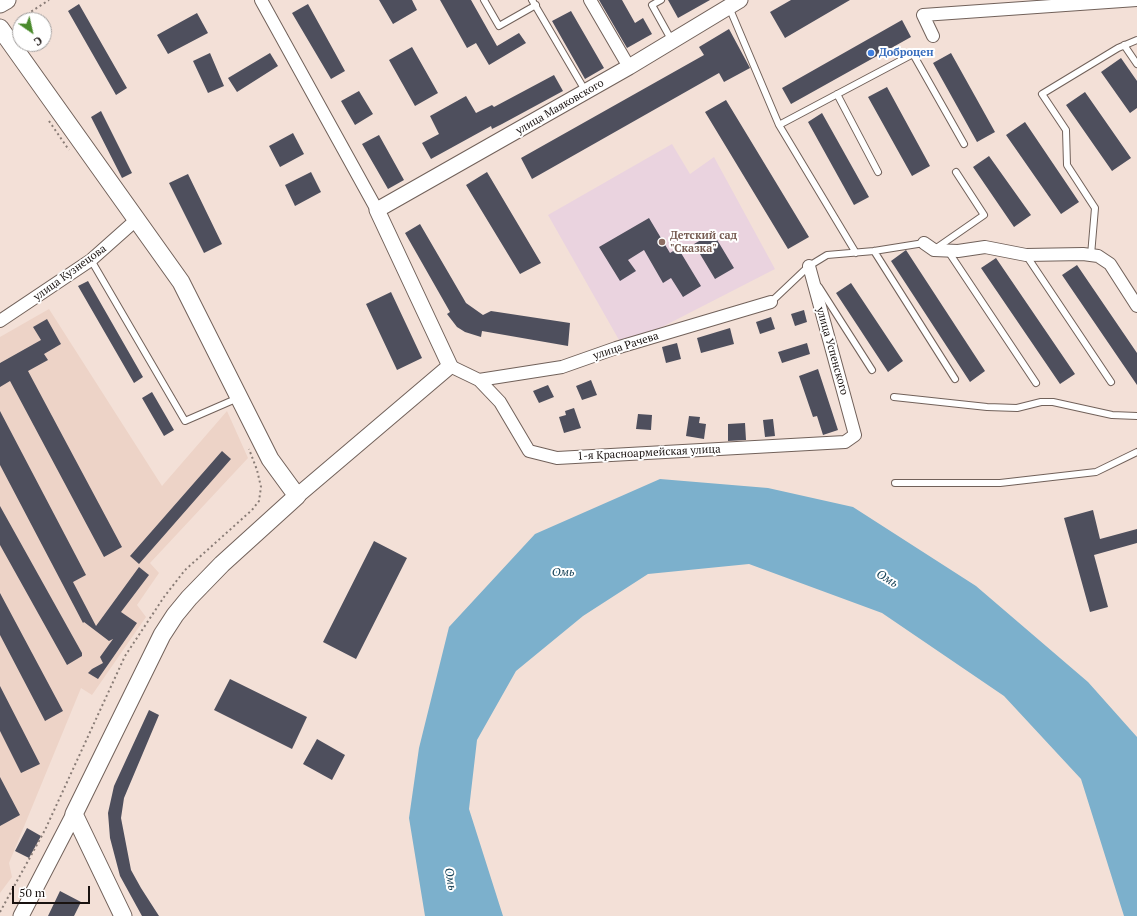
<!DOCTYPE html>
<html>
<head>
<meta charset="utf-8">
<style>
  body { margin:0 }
  #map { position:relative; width:1137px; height:916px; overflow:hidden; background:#f3e0d7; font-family:"PT Serif",serif }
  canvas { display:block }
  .north { position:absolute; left:12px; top:12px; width:40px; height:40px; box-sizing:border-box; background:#fff; border:1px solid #a3a09f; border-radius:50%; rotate:146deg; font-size:11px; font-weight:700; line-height:16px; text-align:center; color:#191210 }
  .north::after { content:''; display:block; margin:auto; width:14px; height:18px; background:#4a8a2c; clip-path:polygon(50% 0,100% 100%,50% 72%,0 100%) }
  .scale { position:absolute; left:12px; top:886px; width:78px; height:18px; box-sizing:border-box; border:2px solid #191210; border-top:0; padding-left:5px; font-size:12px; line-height:14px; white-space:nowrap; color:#191210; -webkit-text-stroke:3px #fff; paint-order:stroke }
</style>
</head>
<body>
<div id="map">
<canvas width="1137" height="916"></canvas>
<div class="north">С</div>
<div class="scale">50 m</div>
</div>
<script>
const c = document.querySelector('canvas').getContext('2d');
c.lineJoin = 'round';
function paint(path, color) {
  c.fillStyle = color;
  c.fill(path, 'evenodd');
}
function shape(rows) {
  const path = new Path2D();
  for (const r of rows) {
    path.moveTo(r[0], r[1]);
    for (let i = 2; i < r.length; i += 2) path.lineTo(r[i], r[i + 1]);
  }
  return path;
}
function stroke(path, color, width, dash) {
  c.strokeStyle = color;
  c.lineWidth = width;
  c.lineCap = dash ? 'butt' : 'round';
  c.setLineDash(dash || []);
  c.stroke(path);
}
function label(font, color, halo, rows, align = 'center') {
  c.font = font + ' "PT Serif",serif';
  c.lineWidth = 4;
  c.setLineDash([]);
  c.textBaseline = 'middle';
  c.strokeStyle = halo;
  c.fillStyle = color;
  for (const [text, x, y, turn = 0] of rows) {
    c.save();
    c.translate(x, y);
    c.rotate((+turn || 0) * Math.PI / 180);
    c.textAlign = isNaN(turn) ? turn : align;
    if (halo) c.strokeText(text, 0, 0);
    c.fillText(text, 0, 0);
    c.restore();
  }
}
paint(shape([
  [49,309,162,486,227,411,248,458,150,563,159,573,137,605,146,617,92,695,81,688,9,863,12,877,0,893,0,337]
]), '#edd3c7');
paint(shape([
  [672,144,690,174,714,157,775,269,623,347,548,215]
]), '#ead3df');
paint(shape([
  [660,479,768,488,853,507,976,586,1088,682,1137,737,1137,916,1124,916,1081,779,1004,696,882,613,749,564,648,574,583,616,516,671,477,740,469,809,503,916,425,916,409,818,419,748,449,627,535,534]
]), '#7cb0cc');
paint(shape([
  [379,0,412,0,417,10,393,24],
  [440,0,471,0,497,46,519,33,526,43,489,65,476,43,467,48],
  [599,0,622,0,635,23,643,18,652,34,627,48],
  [668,0,710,0,678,18],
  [791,0,850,0,785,38,770,12],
  [79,4,127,88,116,95,68,11],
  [308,4,345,71,331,79,292,13],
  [571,11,604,68,585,79,552,21],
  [197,13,208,33,168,54,157,35],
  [902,20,911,37,791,104,782,88],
  [729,29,750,68,724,82,719,73,532,179,521,158,704,55,699,47],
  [412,47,438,93,415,106,389,60],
  [210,53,224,86,208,93,193,61],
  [270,53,278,66,237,92,228,78],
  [951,53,995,132,977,142,933,63],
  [1121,58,1137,81,1137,108,1130,113,1101,72],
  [554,75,563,91,502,124,492,129,491,126,431,159,422,143,439,134,430,116,466,96,476,113,492,105,494,107],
  [887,87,930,166,912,176,868,97],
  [359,91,373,114,355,125,341,101],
  [1085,92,1131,158,1112,171,1066,105],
  [726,100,809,237,788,249,705,112],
  [101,111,132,173,122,178,91,117],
  [822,113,869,197,854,205,808,122],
  [1025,122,1079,202,1061,214,1006,135],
  [293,133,304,154,280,167,269,146],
  [379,135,404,180,388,189,362,144],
  [989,156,1031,215,1014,227,973,167],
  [311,172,321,192,295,206,285,185],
  [487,172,541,263,520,274,466,185],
  [188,174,222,244,204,253,169,183],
  [649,218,670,253,678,248,701,286,683,297,671,278,663,283,644,250,628,260,636,271,620,281,599,247],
  [420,224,466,303,483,315,491,311,570,323,568,346,482,331,481,337,465,332,457,327,447,314,450,312,405,233],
  [713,233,734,268,715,279,694,244],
  [906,250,985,371,970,382,891,261],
  [996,258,1075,374,1060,384,981,268],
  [1077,265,1137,353,1137,385,1062,275],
  [88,281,143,377,134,383,78,286],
  [851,283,903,361,888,372,836,293],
  [391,292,422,358,397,370,366,304],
  [804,310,807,322,795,326,791,314],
  [771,317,775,329,760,334,756,322],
  [47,319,61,344,44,354,48,360,28,371,122,547,104,557,10,381,0,387,0,363,41,340,33,327],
  [730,328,734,344,701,353,697,338],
  [677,343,681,359,666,363,662,347],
  [807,343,810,354,782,363,778,352],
  [818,369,838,430,823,435,817,416,813,417,799,376],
  [591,380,597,395,582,400,576,386],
  [548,385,554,397,539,403,533,391],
  [152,392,174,430,164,436,142,398],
  [574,408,581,428,564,433,559,417,566,415,565,411],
  [0,411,86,575,73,582,96,626,139,567,149,575,121,612,137,623,98,679,88,673,92,669,103,663,100,657,113,639,109,641,84,622,83,623,0,465],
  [638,414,652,415,651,430,636,429],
  [689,416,700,417,699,423,706,424,704,439,686,436],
  [773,419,775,436,765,437,763,420],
  [745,423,746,440,728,441,728,424],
  [222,451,231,459,139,564,130,556],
  [0,506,82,653,82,656,67,665,0,545],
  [1093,510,1100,539,1137,529,1137,543,1094,555,1108,607,1090,612,1064,518],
  [374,541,407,558,356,659,323,642],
  [0,593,63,711,45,721,0,635],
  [230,679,307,717,292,749,214,710],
  [0,686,40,764,21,773,0,731],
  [149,710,159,715,124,798,121,818,131,870,141,888,159,916,142,916,120,876,110,838,108,813,114,786],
  [317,739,345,755,332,780,303,764],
  [0,777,20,815,0,826],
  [27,828,41,836,29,858,15,851],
  [60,891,81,902,74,916,48,916]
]), '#4e4f5d');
const service = shape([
  [484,0,499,26,536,5],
  [532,0,586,92],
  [661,0,652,5,672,41],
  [729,7,779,125,913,54,964,144],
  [1124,45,1137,64],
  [837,94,878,172],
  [779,125,856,253],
  [935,249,984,215,956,172],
  [874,251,955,379],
  [948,251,1036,383],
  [1026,255,1111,382],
  [1091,255,1095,208,1067,165,1066,130,1042,94,1118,48,1137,40],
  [91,260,185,421,238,398],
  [819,287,872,370],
  [771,302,809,266,827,255,874,251,924,243],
  [894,397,987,407,1017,408,1041,402,1053,402,1112,415,1137,416],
  [895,483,1000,483,1096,472,1137,452]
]);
const minor = shape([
  [261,0,377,210],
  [590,0,629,67],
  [933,36,923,15,1137,0],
  [924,243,934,250,958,251,985,247,1026,255,1083,254,1098,256,1110,264,1137,306],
  [0,321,91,260,136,220],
  [450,366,479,380,500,402,529,451,557,458,845,442,855,435,809,266],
  [479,380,562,367,616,348,771,302]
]);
const tertiary = shape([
  [297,496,450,366,377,210,629,67,740,0],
  [21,916,74,814]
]);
const secondary = shape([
  [0,4,7,0],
  [0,28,181,282,270,459,297,496,222,564,189,598,175,615,162,635,74,814,123,916]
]);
stroke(service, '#71615a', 8);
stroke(minor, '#71615a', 14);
stroke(tertiary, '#71615a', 17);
stroke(secondary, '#71615a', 19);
stroke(shape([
  [27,20,29,13,49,0],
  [49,121,69,150],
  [0,912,45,830,125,656,164,597,185,570,252,510,259,501,261,487,257,470,249,449]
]), '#897c76', 2, [2, 3]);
stroke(service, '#fff', 6);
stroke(minor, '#fff', 12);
stroke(tertiary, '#fff', 15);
stroke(secondary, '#fff', 17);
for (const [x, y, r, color] of [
  [871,53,4,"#3f7fe0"],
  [662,242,4,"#8d6e63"]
]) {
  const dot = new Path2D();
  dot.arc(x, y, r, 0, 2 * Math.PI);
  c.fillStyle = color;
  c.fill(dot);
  stroke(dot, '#fff', 1.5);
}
label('bold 11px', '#366cbe', '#fff', [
  ["Доброцен",879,53]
], 'left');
label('11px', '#191210', '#fff', [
  ["улица Маяковского",560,107,-30],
  ["улица Кузнецова",70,273,-36],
  ["улица Рачева",626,346,-18],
  ["улица Успенского",832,351,74],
  ["1-я Красноармейская улица",649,453,-3]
]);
label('bold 11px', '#785e54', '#fff', [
  ["Детский сад",670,236],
  ["\"Сказка\"",670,249]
], 'left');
label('italic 12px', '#194459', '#fff', [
  ["Омь",563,573],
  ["Омь",887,579,32],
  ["Омь",450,879,80]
]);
</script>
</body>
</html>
